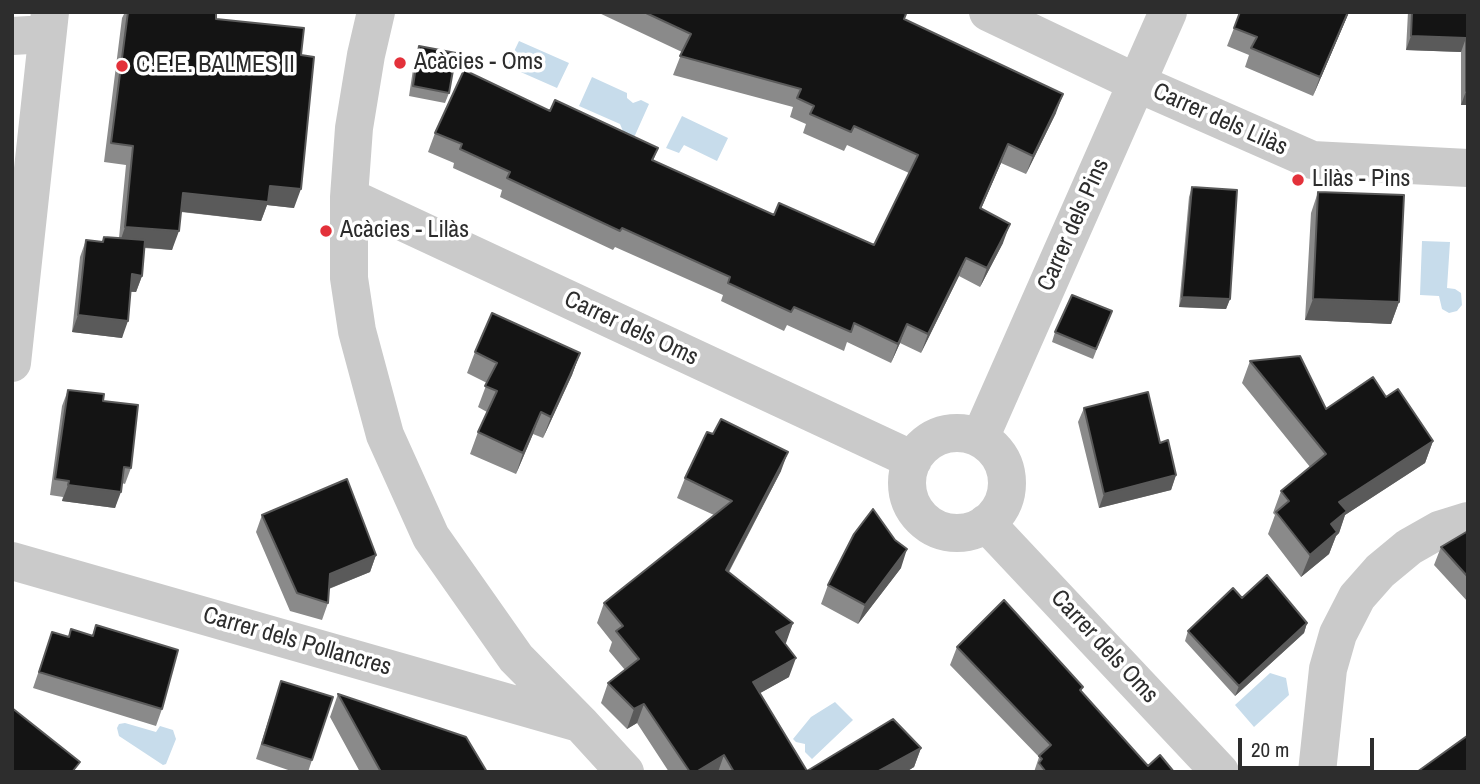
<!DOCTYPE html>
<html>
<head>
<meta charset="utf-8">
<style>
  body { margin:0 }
  #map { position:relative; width:1480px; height:784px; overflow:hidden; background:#fff; font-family:"Archivo Narrow",sans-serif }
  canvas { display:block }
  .frame { position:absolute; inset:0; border:14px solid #2d2d2d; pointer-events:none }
  .scale { position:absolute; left:1238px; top:738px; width:136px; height:32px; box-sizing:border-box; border:4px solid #2d2d2d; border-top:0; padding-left:9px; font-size:21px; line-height:24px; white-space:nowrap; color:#2d2d2d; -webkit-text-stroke:5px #fff; paint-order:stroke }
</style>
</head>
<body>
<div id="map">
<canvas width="1480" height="784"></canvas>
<div class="frame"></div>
<div class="scale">20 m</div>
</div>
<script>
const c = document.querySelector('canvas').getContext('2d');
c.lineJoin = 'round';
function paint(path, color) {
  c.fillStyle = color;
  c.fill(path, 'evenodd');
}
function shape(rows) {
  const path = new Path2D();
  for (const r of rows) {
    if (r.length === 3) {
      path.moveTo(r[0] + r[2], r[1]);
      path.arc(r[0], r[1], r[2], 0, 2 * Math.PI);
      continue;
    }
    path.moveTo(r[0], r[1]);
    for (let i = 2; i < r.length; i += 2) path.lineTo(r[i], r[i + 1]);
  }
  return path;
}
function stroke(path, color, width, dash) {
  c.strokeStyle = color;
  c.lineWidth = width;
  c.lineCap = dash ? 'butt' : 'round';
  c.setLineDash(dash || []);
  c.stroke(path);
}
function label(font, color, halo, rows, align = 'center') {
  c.font = font + ' "Archivo Narrow",sans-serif';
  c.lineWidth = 7;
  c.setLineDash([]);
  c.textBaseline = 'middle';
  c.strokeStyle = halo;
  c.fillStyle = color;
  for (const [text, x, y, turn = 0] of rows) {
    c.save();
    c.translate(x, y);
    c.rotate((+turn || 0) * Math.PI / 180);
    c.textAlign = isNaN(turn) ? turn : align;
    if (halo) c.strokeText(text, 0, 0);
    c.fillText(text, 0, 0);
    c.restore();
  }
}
paint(shape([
  [519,41,569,63,557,88,507,66],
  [592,77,627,93,627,98,633,103,641,100,649,104,632,142,627,141,620,124,579,106],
  [682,116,728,138,717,161,684,145,679,153,666,148],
  [1422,241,1450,242,1447,288,1455,289,1461,293,1462,305,1457,311,1449,313,1442,309,1439,296,1420,295],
  [1270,673,1286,678,1289,695,1254,727,1235,705],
  [835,702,853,720,812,759,805,752,805,744,796,742,793,739,811,717],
  [125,723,156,732,160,726,173,730,176,739,166,764,163,765,119,736,117,728,119,724]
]), '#c7dceb');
stroke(shape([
  [376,12,366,55,354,128,349,197,349,278,357,331,385,435,431,537,516,658,581,724,625,772],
  [988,12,1137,83,1312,160,1468,168],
  [12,36,47,34],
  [349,197,913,460],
  [12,363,50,12],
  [957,483,50],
  [980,438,1168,12],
  [986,523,1220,772],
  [12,561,579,723],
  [1317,772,1328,669,1338,634,1357,597,1380,571,1409,547,1439,530,1468,521]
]), '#cacaca', 38);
paint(shape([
  [125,12,216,12,216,19,301,55,294,208,267,205,261,221,181,212,172,250,144,248,142,276,136,292,131,292,122,338,72,332,80,257,86,240,102,242,104,237,119,238,126,165,104,162,122,18],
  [597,12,902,12,904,20,1056,113,1026,174,1001,163,981,209,1003,243,980,287,959,276,921,353,900,343,891,363,847,342,844,351,787,325,784,331,721,301,723,295,615,247,613,250,500,197,502,190,453,168,454,163,428,152,435,133,550,111,658,148,653,161,774,215,874,245,909,173,847,145,844,151,803,133,806,124,790,117,793,107,673,75,682,52],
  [1349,12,1313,96,1245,67,1249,55,1227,46,1234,28],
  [1408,12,1468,12,1468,105,1461,105,1461,52,1406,50],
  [419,46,449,93,445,103,409,96,415,56],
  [1192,187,1230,299,1226,309,1179,307,1189,197],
  [1318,192,1399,302,1391,324,1305,320,1311,213],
  [1112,311,1093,359,1052,342,1055,332],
  [475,352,580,353,572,375,543,438,533,434,516,474,470,454,478,432,487,412,478,407,487,383,467,373],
  [1250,361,1326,409,1386,397,1433,441,1425,463,1345,515,1339,533,1336,536,1329,554,1301,577,1268,534,1275,515,1273,513,1281,491,1310,467,1242,383],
  [68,390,103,401,131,468,125,484,122,483,115,508,62,501,63,497,50,495,62,406],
  [1084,408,1160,443,1176,475,1171,490,1099,508,1078,422],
  [781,471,729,572,793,623,785,643,789,677,760,693,807,771,921,748,914,767,906,772,669,772,637,723,627,729,601,703,608,683,625,670,609,651,612,642,597,623,604,603,714,515,677,498,685,478],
  [262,515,376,555,370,572,329,589,328,603,322,620,290,611,256,532],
  [1468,531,1468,602,1434,565,1441,547],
  [901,568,858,624,821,604,828,585],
  [1242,598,1307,623,1304,633,1235,696,1185,641,1188,631],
  [96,625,162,709,156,726,33,688,52,632,68,637,71,629,92,636],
  [957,647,1083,687,1081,692,1148,766,1174,772,1034,772,1039,757,950,665],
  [281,681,333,697,308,772,294,772,256,759],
  [338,694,487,772,360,772,330,717]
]), '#8a8a8a');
paint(shape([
  [1348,12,1349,12,1313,96,1320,77],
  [1411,36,1466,38,1461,52,1406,50],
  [1466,91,1468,91,1468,105,1461,105],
  [1063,94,1056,113,1026,174,1033,156],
  [1008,144,1001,163,973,227,980,208],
  [270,186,301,189,294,208,267,205,261,221,176,211,183,193],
  [1010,224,1003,243,980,287,987,268],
  [125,227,179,231,172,250,119,245],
  [966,258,959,276,921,353,928,334],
  [132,274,142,276,136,292,126,291],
  [1182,297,1230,299,1226,309,1179,307],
  [1313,299,1399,302,1391,324,1305,320],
  [78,315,128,321,122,338,72,332],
  [907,324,900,343,891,363,898,344],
  [580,353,572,375,543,438,551,417],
  [541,412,533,434,516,474,523,453],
  [1433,441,1425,463,1345,515,1339,533,1336,536,1329,554,1301,577,1310,555,1339,502],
  [788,452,781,471,719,590,726,570],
  [1176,475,1171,490,1099,508,1104,494],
  [68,485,121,492,115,508,62,501],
  [907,549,901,568,858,624,865,605],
  [376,555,370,572,323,591,330,574],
  [793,623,786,643,769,652,776,632],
  [1307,623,1304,633,1235,696,1239,686],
  [796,658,789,677,746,701,753,682],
  [644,704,637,723,627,729,634,709],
  [921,748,914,767,906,772,877,772],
  [724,755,718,772,696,772]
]), '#5a5a5a');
const building = shape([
  [128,12,216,12,216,19,304,28,301,55,314,57,301,189,270,186,268,202,183,193,179,231,125,227,133,146,111,143,128,12],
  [644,12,902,12,906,14,904,19,1063,94,1033,156,1008,144,980,208,1010,224,987,268,966,258,928,334,907,324,898,344,854,323,851,332,794,307,791,312,728,283,730,277,622,228,620,231,507,178,510,172,460,149,462,144,435,133,464,70,550,111,555,100,658,148,652,160,774,215,779,203,874,245,918,155,854,126,851,132,810,114,814,106,797,98,801,89,680,56,691,34,644,12],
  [1240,12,1348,12,1320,77,1251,48,1257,37,1234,28,1240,12],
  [1412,12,1468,12,1468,91,1466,91,1466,38,1411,36,1412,12],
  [419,46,456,53,449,93,413,86,419,46],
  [1192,187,1237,190,1230,299,1182,297,1192,187],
  [1318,192,1404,195,1399,302,1313,299,1318,192],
  [104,237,145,240,142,276,132,274,128,321,78,315,86,240,103,242,104,237],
  [1072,295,1112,311,1096,349,1055,332,1072,295],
  [492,313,580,353,551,417,541,412,523,453,478,432,497,391,485,386,497,363,475,352,492,313],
  [1300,356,1326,409,1373,377,1386,397,1398,389,1433,441,1339,502,1347,511,1331,524,1337,532,1310,555,1276,512,1289,501,1281,491,1326,454,1250,361,1300,356],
  [68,390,104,394,103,401,138,405,131,468,124,467,121,492,68,485,69,481,55,479,68,390],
  [1148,392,1160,443,1168,440,1176,475,1104,494,1084,408,1148,392],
  [721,419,788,452,726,570,793,623,776,632,796,658,753,682,807,771,893,719,921,748,877,772,734,772,724,755,696,772,690,772,644,704,634,709,608,683,639,659,616,631,623,626,604,603,732,501,685,478,707,432,713,434,721,419],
  [347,479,376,555,330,574,328,603,297,593,262,515,347,479],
  [873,509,895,540,907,549,865,605,828,585,854,534,873,509],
  [1468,531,1468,577,1441,547,1468,531],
  [1267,575,1307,623,1239,686,1188,631,1233,588,1242,598,1267,575],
  [1004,600,1083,687,1080,690,1148,766,1160,755,1174,772,1046,772,1039,763,1042,759,1039,756,1051,745,957,647,1004,600],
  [96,625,178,650,162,709,39,672,52,632,69,637,71,629,93,636,96,625],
  [281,681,333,697,312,760,262,744,281,681],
  [338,694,466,737,487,772,381,772,338,694],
  [12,708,80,762,72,772,12,772,12,708],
  [1467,736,1468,772,1417,772,1467,736]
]);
paint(building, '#141414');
stroke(building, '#5a5a5a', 2);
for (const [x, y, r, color] of [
  [400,63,7,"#e3313a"],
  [122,66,7,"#e3313a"],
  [1298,180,7,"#e3313a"],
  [326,231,7,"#e3313a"]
]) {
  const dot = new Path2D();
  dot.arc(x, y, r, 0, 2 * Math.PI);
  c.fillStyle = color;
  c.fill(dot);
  stroke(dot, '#fff', 2.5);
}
label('24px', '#2d2d2d', '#fff', [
  ["Acàcies - Oms",414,63],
  ["C.E.E. BALMES II",136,66],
  ["Lilàs - Pins",1312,180],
  ["Acàcies - Lilàs",340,231]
], 'left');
label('24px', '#2d2d2d', '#fff', [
  ["Carrer dels Lilàs",1220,120,24],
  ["Carrer dels Pins",1074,225,-66],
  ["Carrer dels Oms",631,329,25],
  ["Carrer dels Pollancres",297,642,16],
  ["Carrer dels Oms",1104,647,47]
]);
</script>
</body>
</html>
